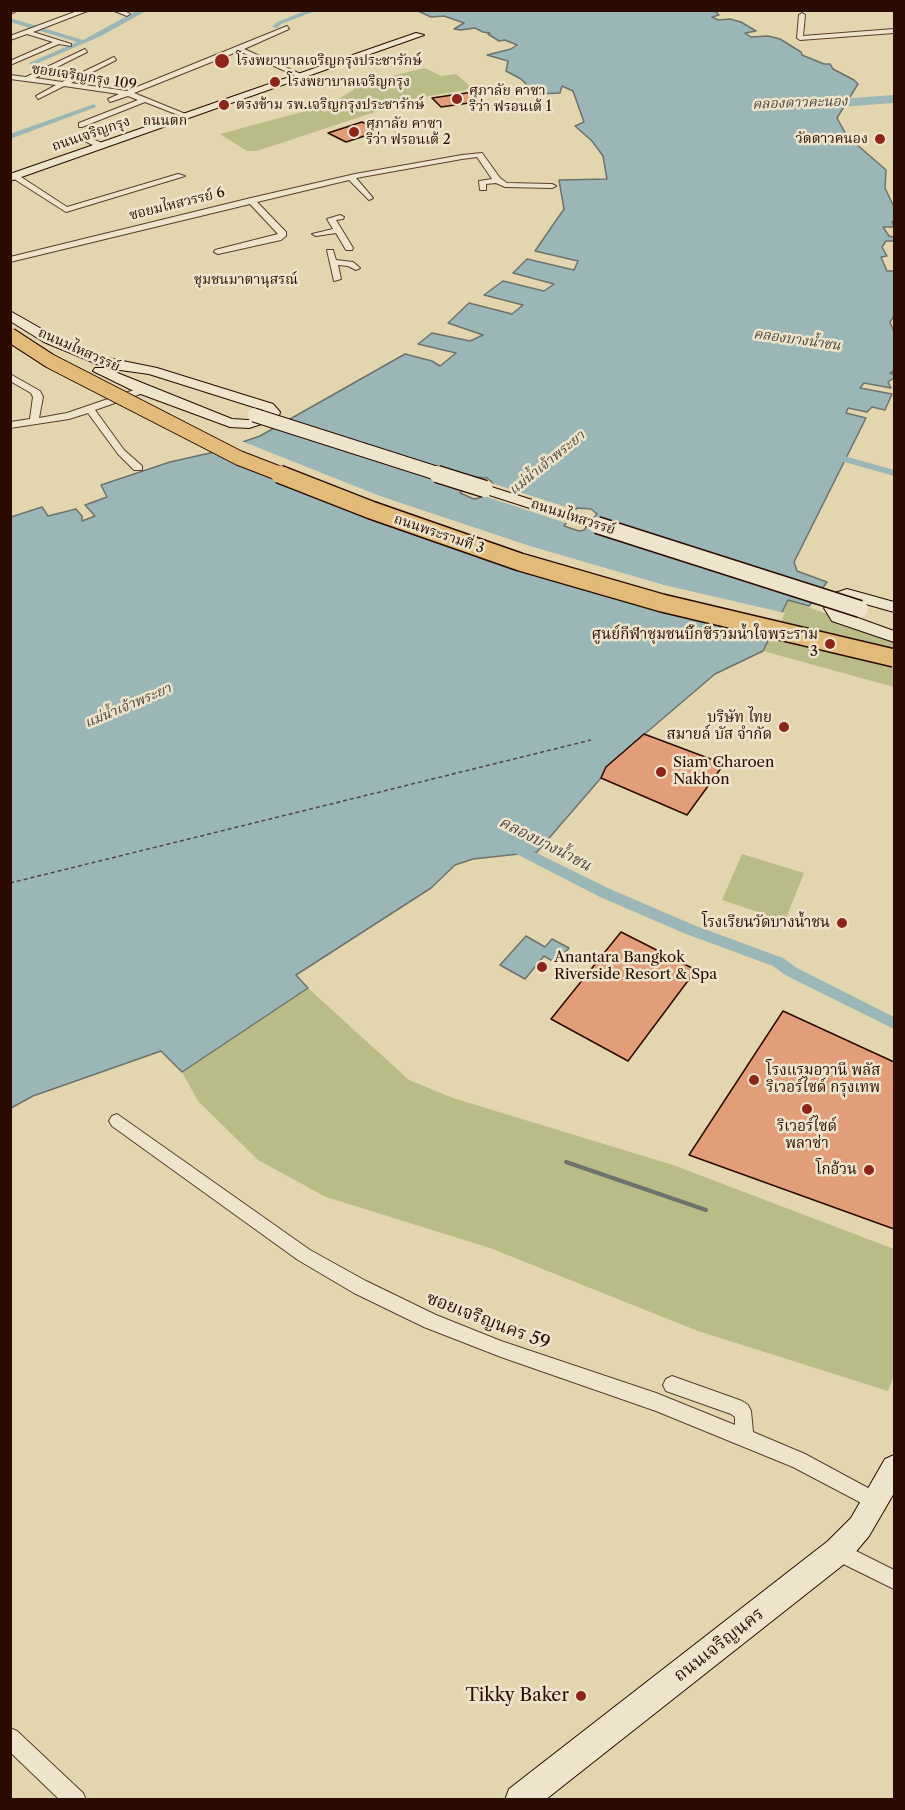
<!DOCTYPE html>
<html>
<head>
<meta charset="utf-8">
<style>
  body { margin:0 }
  #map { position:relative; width:905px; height:1810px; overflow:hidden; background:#e3d6af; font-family:"Libre Caslon Text",serif }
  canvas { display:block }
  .frame { position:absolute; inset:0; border:12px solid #2b0b00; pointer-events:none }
</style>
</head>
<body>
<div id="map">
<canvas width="905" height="1810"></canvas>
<div class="frame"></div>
</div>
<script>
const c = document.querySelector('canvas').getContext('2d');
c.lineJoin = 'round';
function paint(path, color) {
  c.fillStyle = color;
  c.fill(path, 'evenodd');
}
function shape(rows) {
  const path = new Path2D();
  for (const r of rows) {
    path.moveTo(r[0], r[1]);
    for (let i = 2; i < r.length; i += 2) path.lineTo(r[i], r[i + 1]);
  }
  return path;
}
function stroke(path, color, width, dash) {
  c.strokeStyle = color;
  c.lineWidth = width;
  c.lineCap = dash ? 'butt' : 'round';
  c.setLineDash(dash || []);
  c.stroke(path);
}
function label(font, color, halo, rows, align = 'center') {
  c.font = font + ' "Libre Caslon Text","Noto Serif Thai",serif';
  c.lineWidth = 5;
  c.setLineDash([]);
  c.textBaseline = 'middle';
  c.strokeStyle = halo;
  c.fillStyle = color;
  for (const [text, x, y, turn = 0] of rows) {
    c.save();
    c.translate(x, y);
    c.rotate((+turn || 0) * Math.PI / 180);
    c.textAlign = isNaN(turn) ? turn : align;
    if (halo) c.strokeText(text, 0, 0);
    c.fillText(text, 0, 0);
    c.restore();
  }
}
paint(shape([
  [425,68,441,76,456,74,473,89,417,98,257,151,247,151,220,134,328,105,352,91,361,83],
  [788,600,894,638,894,687,763,651],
  [742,854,804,873,785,921,722,900],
  [308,988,409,1080,453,1098,673,1165,894,1249,894,1376,888,1391,698,1331,490,1248,326,1197,258,1160,198,1101,182,1072]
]), '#b9bc87');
const water = shape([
  [706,10,716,12,719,15,712,17,718,20,730,19,741,22,756,31,745,33,751,37,768,36,780,39,801,52,802,55,824,64,830,64,833,69,854,80,858,84,837,118,847,136,886,170,885,188,894,207,894,221,892,222,894,227,883,227,889,236,894,237,894,241,886,241,882,247,887,256,881,257,887,271,894,271,894,316,890,322,894,332,894,371,890,373,894,375,894,378,888,382,891,388,864,383,860,388,892,394,885,410,872,407,867,412,848,408,846,413,866,418,794,562,797,571,827,582,809,606,788,600,763,651,715,674,606,767,601,778,537,852,473,859,455,865,431,888,296,975,308,988,182,1072,161,1051,33,1096,11,1108,11,517,42,507,48,516,76,509,82,516,82,521,95,516,85,505,107,497,101,485,170,462,210,453,260,436,405,354,432,361,440,366,456,353,418,344,432,333,470,341,483,335,448,323,469,303,512,314,523,305,484,295,503,281,544,291,554,284,513,273,527,259,574,270,578,261,535,251,564,209,559,180,607,179,603,156,592,141,575,126,584,122,573,91,562,86,560,93,536,94,521,79,506,71,508,61,487,55,511,49,517,45,505,40,499,41,488,34,490,33,483,32,475,28,461,30,454,29,464,23,444,16,431,17,418,11,706,10],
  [474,477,487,478,493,483,479,498,474,499,460,493,474,477],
  [577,508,591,509,597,514,584,530,579,531,564,526,577,508],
  [526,936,545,947,552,939,569,948,556,963,544,956,525,979,500,965,526,936]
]);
paint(water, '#9ab6b6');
stroke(water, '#6e726d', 1.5);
paint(shape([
  [239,440,380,496,530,546,664,585,785,613,774,635,651,604,213,449],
  [488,482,579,511,569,524,478,494]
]), '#e3d6af');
stroke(shape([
  [566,1162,706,1210]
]), '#6e726d', 4);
paint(shape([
  [138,10,148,10,101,36,31,66,29,63,77,42,10,22,10,18,83,40,138,10],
  [308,10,318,10,281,24,277,28,272,27,277,22,308,10],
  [94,104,96,107,10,139,10,134,94,104],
  [830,452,894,470,894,476,827,457,827,453,830,452],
  [508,839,610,889,696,926,783,958,797,968,894,1017,894,1029,787,976,773,966,686,934,600,897,503,847,501,844,508,839]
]), '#9ab6b6');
paint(shape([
  [894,95,894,103,813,109,807,105,813,101,894,95]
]), '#9ab6b6');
stroke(shape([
  [10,883,591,740]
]), '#524740', 1.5, [4, 3]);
const building = shape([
  [473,92,483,101,441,107,432,98,473,92],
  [362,122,380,131,346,142,328,133,362,122],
  [644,734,724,764,687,815,601,778,606,767,644,734],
  [621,932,696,970,628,1061,551,1019,621,932],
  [783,1011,894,1062,894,1229,689,1155,783,1011]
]);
paint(building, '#e29e79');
stroke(building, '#2b0b00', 1.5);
const street = shape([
  [10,10,16,10,16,11,13,13,10,10],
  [80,10,90,10,33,32,71,44,71,46,59,44,10,65,10,61,53,42,27,34,10,40,10,36,80,10],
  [112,10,123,10,130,14,127,16,112,10],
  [802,13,805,15,803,36,894,29,894,33,800,40,797,38,799,15,802,13],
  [287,26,289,29,244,49,303,75,303,77,299,77,239,51,134,93,188,115,190,116,186,118,145,102,82,127,79,127,79,123,138,100,128,96,110,102,108,99,119,94,64,86,38,99,36,96,56,85,10,79,10,75,26,77,85,49,87,52,35,78,62,82,114,57,116,60,71,83,127,91,287,26],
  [88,137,104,144,105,146,98,148,85,141,84,139,88,137],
  [482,153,500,178,507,183,552,184,556,186,552,188,505,187,496,183,486,184,486,190,480,190,479,181,492,179,477,157,462,159,356,178,373,198,369,200,349,180,257,202,286,232,286,236,281,240,218,254,214,252,215,250,278,234,250,204,10,262,10,257,251,198,355,174,462,155,482,153],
  [178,174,185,176,66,212,11,177,18,175,67,207,178,174],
  [340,215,344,217,343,219,336,220,353,248,352,250,346,250,336,233,316,236,312,234,333,229,327,219,340,215],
  [327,250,333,250,336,260,353,262,360,268,356,270,348,266,338,265,341,279,334,281,327,250],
  [10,374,40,391,43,397,39,418,67,413,140,388,146,388,146,392,95,410,124,450,142,466,142,470,134,470,118,454,88,413,69,419,10,428,10,422,30,419,33,397,31,393,10,381,10,374],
  [117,1114,310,1250,366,1281,436,1315,501,1341,656,1393,735,1425,735,1417,731,1414,666,1391,663,1385,666,1379,672,1376,742,1401,748,1405,751,1411,753,1432,805,1454,881,1495,884,1501,881,1507,875,1510,869,1507,793,1467,656,1411,501,1357,424,1327,354,1293,298,1260,112,1126,109,1121,112,1116,117,1114],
  [838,1542,894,1570,894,1589,831,1558,829,1551,831,1544,838,1542],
  [10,1728,17,1731,83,1793,86,1800,60,1800,10,1752,10,1728]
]);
const secondary = shape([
  [416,33,424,35,10,181,10,174,416,33],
  [10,311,54,336,108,358,157,368,273,404,280,412,279,416,277,419,249,428,230,427,138,393,93,371,95,368,105,368,232,419,248,420,266,413,263,410,149,374,113,369,97,364,44,342,10,321,10,311],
  [485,485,602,522,605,525,597,530,592,528,480,492,478,489,485,485],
  [847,589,894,602,894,612,848,599,840,608,844,613,894,631,894,642,832,621,824,608,835,593,847,589],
  [894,1455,894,1493,869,1536,848,1561,545,1800,505,1800,509,1789,828,1541,851,1518,885,1459,894,1455]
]);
stroke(street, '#593e2c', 2);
stroke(secondary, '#2b0b00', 2);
paint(street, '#ede4cb');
paint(secondary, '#ede4cb');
const secondaryBridgeFar1 = shape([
  [254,415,442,475]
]);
const secondaryBridge = shape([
  [437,474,485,489],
  [597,525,860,609]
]);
const primaryBridgeFar1 = shape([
  [10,335,50,361,239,458,283,475]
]);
const primaryBridge = shape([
  [279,474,371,510,520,562,662,603,894,658]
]);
stroke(secondaryBridgeFar1, '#2b0b00', 15, []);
stroke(secondaryBridge, '#2b0b00', 19, []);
stroke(primaryBridgeFar1, '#2b0b00', 16, []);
stroke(primaryBridge, '#2b0b00', 20, []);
stroke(secondaryBridgeFar1, '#ede4cb', 13);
stroke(secondaryBridge, '#ede4cb', 16);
stroke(primaryBridgeFar1, '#e2bb78', 14);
stroke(primaryBridge, '#e2bb78', 17);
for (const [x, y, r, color] of [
  [222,61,8,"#8f2418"],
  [275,82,6,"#8f2418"],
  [457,99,6,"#8f2418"],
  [224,105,6,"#8f2418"],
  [354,132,6,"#8f2418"],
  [880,139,6,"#8f2418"],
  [830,644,6,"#8f2418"],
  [784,727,6,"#8f2418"],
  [661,772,6,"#8f2418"],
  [842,923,6,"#8f2418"],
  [542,967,6,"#8f2418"],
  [754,1080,6,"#8f2418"],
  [807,1109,6,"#8f2418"],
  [869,1170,6,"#8f2418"],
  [581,1696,6,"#8f2418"]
]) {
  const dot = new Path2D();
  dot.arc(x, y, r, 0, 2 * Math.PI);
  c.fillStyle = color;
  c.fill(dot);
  stroke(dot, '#ede4cb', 2);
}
label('14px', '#2b0b00', '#ede4cb', [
  ["โรงพยาบาลเจริญกรุงประชารักษ์",236,61],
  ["โรงพยาบาลเจริญกรุง",287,82],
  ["ศุภาลัย คาซา",469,91],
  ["ริว่า ฟรอนเต้ 1",469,107],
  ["ตรงข้าม รพ.เจริญกรุงประชารักษ์",236,105],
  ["ศุภาลัย คาซา",366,124],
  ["ริว่า ฟรอนเต้ 2",366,140],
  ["วัดดาวคนอง",868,139,"right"]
], 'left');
label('14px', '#2b0b00', '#ede4cb', [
  ["ซอยเจริญกรุง 109",84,77,9],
  ["ถนนเจริญกรุง",91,134,-19],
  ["ซอยมไหสวรรย์ 6",177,204,-14],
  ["ถนนมไหสวรรย์",79,350,24],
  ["ถนนมไหสวรรย์",573,517,18],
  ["ถนนพระรามที่ 3",439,534,19]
]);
label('italic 14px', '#524740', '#ede4cb', [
  ["คลองดาวคะนอง",800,103,-2],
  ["คลองบางน้ำชน",797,340,8],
  ["แม่น้ำเจ้าพระยา",547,463,-39],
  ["แม่น้ำเจ้าพระยา",128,706,-23]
]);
label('14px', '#2b0b00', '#ede4cb', [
  ["ถนนตก",165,121],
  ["ชุมชนมาตานุสรณ์",246,280]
]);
label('15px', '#2b0b00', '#ede4cb', [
  ["ศูนย์กีฬาชุมชนบิ๊กซีรวมน้ำใจพระราม",818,635],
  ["3",818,652],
  ["บริษัท ไทย",772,718],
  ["สมายล์ บัส จำกัด",772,735],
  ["Siam Charoen",673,763,"left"],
  ["Nakhon",673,780,"left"],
  ["โรงเรียนวัดบางน้ำชน",830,923],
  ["Anantara Bangkok",554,958,"left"],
  ["Riverside Resort & Spa",554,975,"left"],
  ["โรงแรมอวานี พลัส",766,1071,"left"],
  ["ริเวอร์ไซด์ กรุงเทพ",766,1088,"left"],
  ["ริเวอร์ไซด์",807,1127,"center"],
  ["พลาซ่า",807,1144,"center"],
  ["โกอ้วน",857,1170]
], 'right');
label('italic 16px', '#524740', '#ede4cb', [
  ["คลองบางน้ำชน",545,844,27]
]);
label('18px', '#2b0b00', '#ede4cb', [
  ["ซอยเจริญนคร 59",488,1321,21],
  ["ถนนเจริญนคร",719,1645,-38]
]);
label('18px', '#2b0b00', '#ede4cb', [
  ["Tikky Baker",569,1696]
], 'right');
</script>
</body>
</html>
